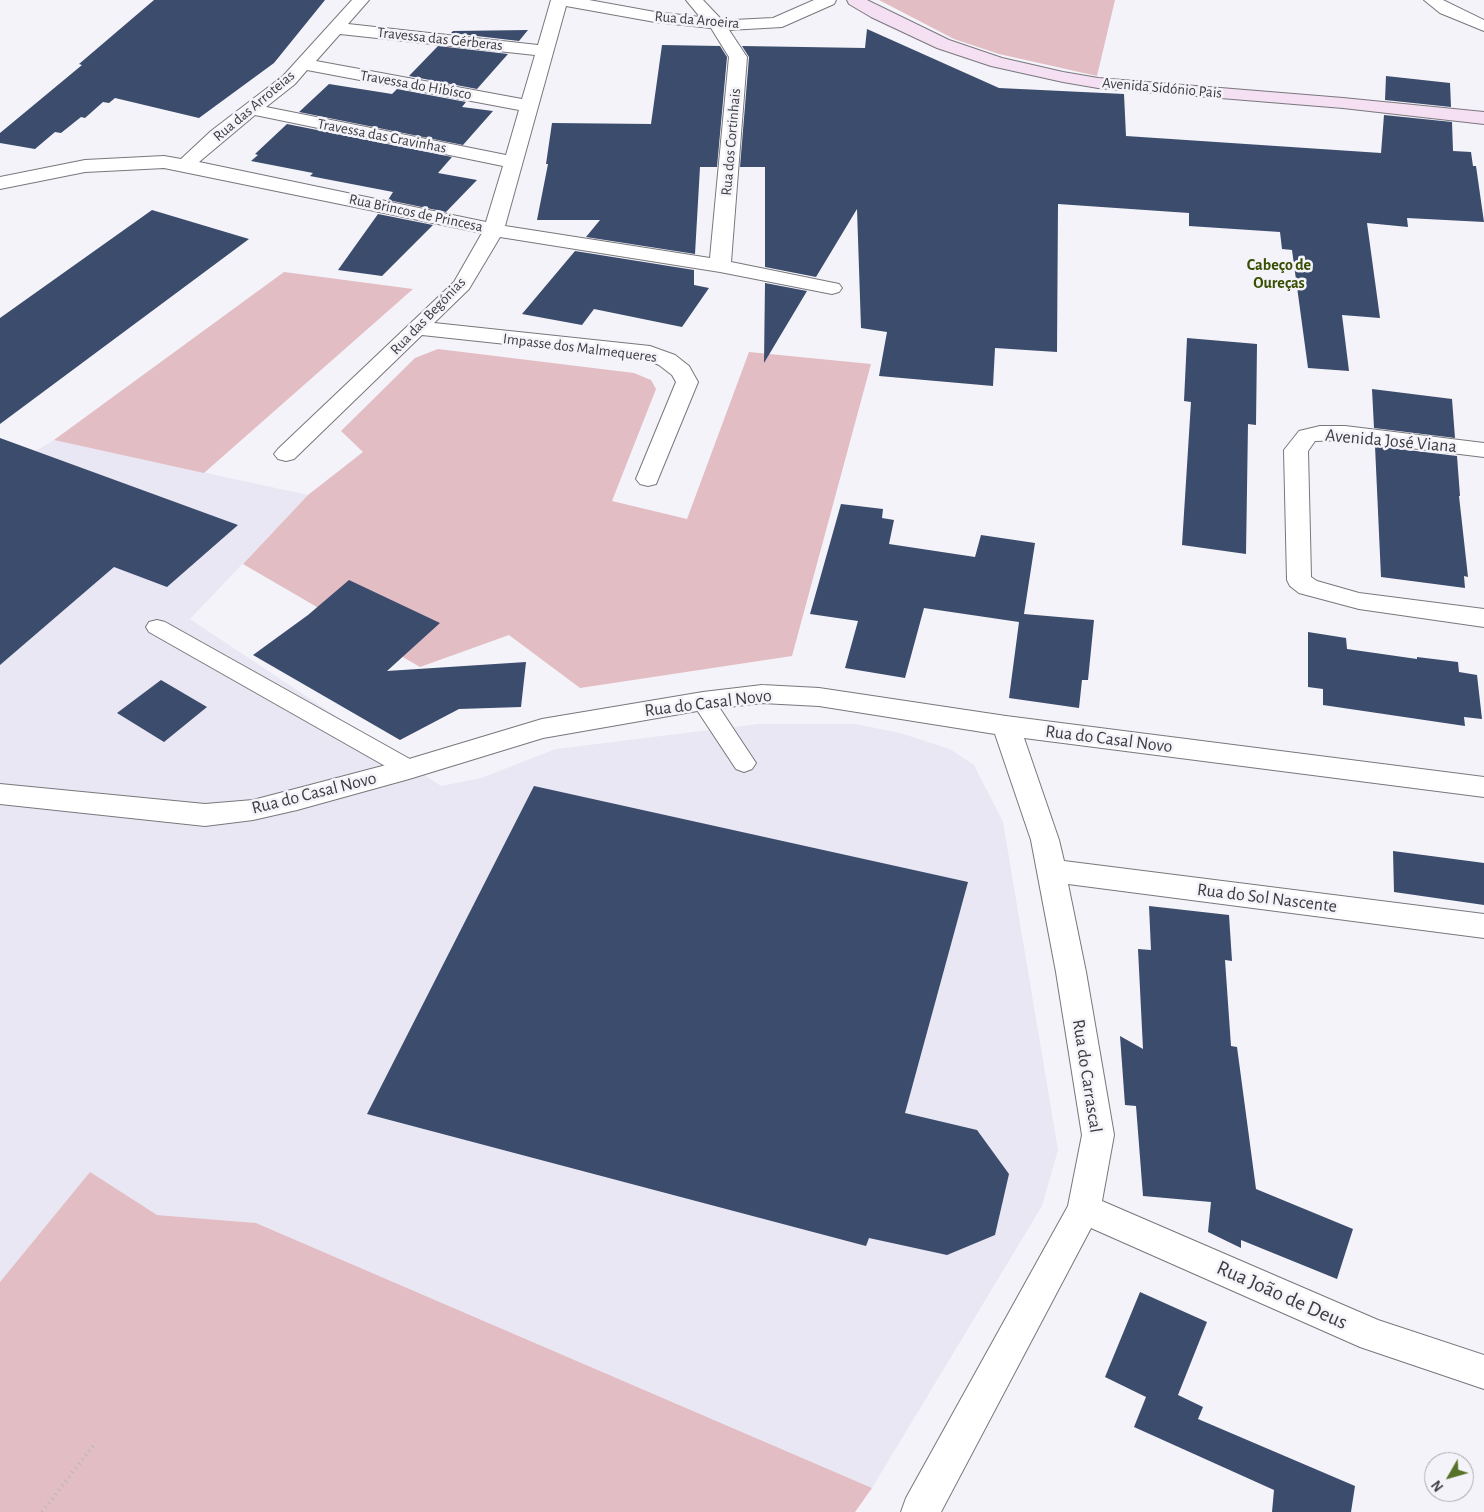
<!DOCTYPE html>
<html>
<head>
<meta charset="utf-8">
<style>
  body { margin:0 }
  #map { position:relative; width:1484px; height:1512px; overflow:hidden; background:#f4f3f9; font-family:"Alegreya Sans",sans-serif }
  canvas { display:block }
  .north { position:absolute; left:1424px; top:1452px; width:50px; height:50px; box-sizing:border-box; background:#f4f3f9; border:1px solid #abaaaf; border-radius:50%; rotate:232deg; font-size:14px; font-weight:700; line-height:20px; text-align:center; color:#3d3c3f }
  .north::after { content:''; display:block; margin:auto; width:18px; height:22px; background:#557226; clip-path:polygon(50% 0,100% 100%,50% 72%,0 100%) }
</style>
</head>
<body>
<div id="map">
<canvas width="1484" height="1512"></canvas>
<div class="north">N</div>
</div>
<script>
const c = document.querySelector('canvas').getContext('2d');
c.lineJoin = 'round';
function paint(path, color) {
  c.fillStyle = color;
  c.fill(path, 'evenodd');
}
function shape(rows) {
  const path = new Path2D();
  for (const r of rows) {
    path.moveTo(r[0], r[1]);
    for (let i = 2; i < r.length; i += 2) path.lineTo(r[i], r[i + 1]);
  }
  return path;
}
function stroke(path, color, width, dash) {
  c.strokeStyle = color;
  c.lineWidth = width;
  c.lineCap = dash ? 'butt' : 'round';
  c.setLineDash(dash || []);
  c.stroke(path);
}
function label(font, color, halo, rows, align = 'center') {
  c.font = font + ' "Alegreya Sans",sans-serif';
  c.lineWidth = 5;
  c.setLineDash([]);
  c.textBaseline = 'middle';
  c.strokeStyle = halo;
  c.fillStyle = color;
  for (const [text, x, y, turn = 0] of rows) {
    c.save();
    c.translate(x, y);
    c.rotate((+turn || 0) * Math.PI / 180);
    c.textAlign = isNaN(turn) ? turn : align;
    if (halo) c.strokeText(text, 0, 0);
    c.fillText(text, 0, 0);
    c.restore();
  }
}
paint(shape([
  [54,440,308,495,190,619,441,786,481,778,556,749,758,724,856,724,900,733,950,749,974,765,1003,822,1058,1150,1042,1206,872,1488,256,1223,157,1215,90,1173,0,1282,0,472]
]), '#e9e7f3');
paint(shape([
  [879,0,1115,0,1097,76,999,54,954,39],
  [284,272,413,289,204,473,54,440],
  [438,349,634,373,651,380,656,389,612,501,687,519,749,352,871,364,792,656,580,688,509,635,420,667,243,564,308,495,363,452,341,431,415,358],
  [90,1172,157,1215,256,1223,872,1488,855,1512,0,1512,0,1282]
]), '#e2bdc3');
paint(shape([
  [154,0,325,0,274,63,199,118,115,98,109,103,103,102,85,118,81,117,61,133,55,132,35,149,0,143,0,133,82,65,79,64],
  [867,29,999,88,1124,94,1126,136,1381,153,1384,115,1452,122,1453,151,1471,152,1473,166,1476,166,1484,222,1407,218,1408,227,1367,223,1380,318,1342,315,1349,371,1308,368,1292,250,1282,249,1280,232,1189,226,1189,213,1058,204,1057,352,995,348,993,386,879,376,887,332,861,328,857,209,816,277,765,267,765,167,740,167,749,57,742,46,865,48],
  [528,30,519,41,451,33,453,31],
  [662,45,720,46,727,57,717,167,700,167,695,254,586,237,600,220,537,220,548,164,546,164,552,123,651,124],
  [438,46,508,54,477,89,409,76],
  [1386,76,1450,83,1451,107,1385,100],
  [329,84,392,94,397,89,466,102,462,107,493,111,463,145,299,112],
  [287,124,452,157,438,173,477,180,446,212,388,200,393,192,310,176,313,173,251,161,258,155,255,154],
  [152,210,249,239,0,424,0,318],
  [378,214,433,225,382,276,338,270],
  [575,251,694,270,694,285,709,288,682,327,594,309,582,325,522,314],
  [765,283,807,291,764,363],
  [1187,338,1257,344,1256,425,1248,424,1246,554,1182,545,1191,402,1184,401],
  [1372,389,1452,399,1455,438,1374,428],
  [0,438,238,525,167,587,114,567,0,665],
  [1375,446,1457,456,1460,496,1459,496,1468,577,1464,576,1465,588,1381,577],
  [841,504,883,509,882,518,894,520,889,544,975,557,981,535,1035,543,1024,614,1094,620,1088,680,1082,680,1079,708,1009,698,1019,622,924,608,905,678,845,668,858,621,810,614],
  [349,580,440,623,387,671,526,662,521,707,459,709,400,740,253,655,308,615],
  [1308,632,1346,638,1347,649,1417,659,1417,657,1458,662,1459,672,1477,675,1482,719,1464,717,1465,726,1323,705,1323,689,1308,687],
  [161,680,207,707,164,742,117,713],
  [534,786,968,882,905,1113,977,1130,1009,1174,995,1235,947,1255,869,1238,866,1246,367,1114],
  [1393,851,1484,863,1484,905,1394,892],
  [1149,906,1229,915,1232,961,1225,960,1231,1046,1237,1047,1256,1189,1353,1229,1337,1279,1241,1240,1241,1248,1208,1232,1211,1202,1143,1196,1136,1106,1125,1105,1120,1036,1143,1049,1138,949,1151,950],
  [1140,1292,1207,1322,1178,1395,1203,1407,1198,1419,1355,1486,1351,1512,1272,1512,1274,1490,1134,1427,1146,1397,1105,1377]
]), '#3c4c6d');
const service = shape([
  [157,620,165,622,417,763,421,769,417,775,409,778,401,775,149,632,146,627,149,622,157,620],
  [703,693,711,695,752,757,756,763,752,769,744,772,736,769,695,707,691,701,695,695,703,693]
]);
const minor = shape([
  [352,0,369,0,348,24,538,45,551,0,589,0,655,12,700,17,686,0,703,0,721,19,734,20,773,18,814,0,836,0,834,4,782,27,729,30,747,57,731,262,839,284,842,288,839,292,832,294,720,272,500,237,469,289,434,323,650,346,675,355,689,366,698,382,656,484,648,486,640,484,636,479,676,382,672,375,659,365,646,359,422,335,294,459,286,461,278,459,274,454,278,449,454,282,482,233,164,168,85,172,0,189,0,177,85,160,164,156,181,159,211,131,283,76,352,0],
  [566,6,655,22,711,28,729,57,710,258,505,226,566,6],
  [340,34,535,55,522,99,316,61,340,34],
  [307,70,519,110,506,155,266,107,295,84,307,70],
  [255,115,503,166,486,222,199,162,255,115],
  [1424,0,1443,0,1484,20,1484,31,1440,13,1424,0],
  [1320,426,1345,426,1484,443,1484,457,1345,440,1315,441,1308,451,1311,577,1317,581,1359,593,1484,609,1484,627,1359,609,1299,593,1290,586,1287,580,1284,450,1299,431,1320,426],
  [762,685,819,688,1006,716,1484,777,1484,797,1024,738,1059,840,1064,861,1484,914,1484,938,1068,884,1086,972,1114,1135,1102,1201,1378,1320,1484,1355,1484,1389,1360,1347,1091,1228,941,1512,901,1512,906,1498,1068,1206,1082,1135,1056,972,1031,840,995,734,819,706,762,703,703,710,543,738,409,779,297,810,253,820,205,826,0,804,0,784,205,804,253,800,409,759,542,719,703,692,762,685]
]);
const secondary = shape([
  [847,0,867,0,949,40,1002,58,1063,72,1098,78,1343,98,1484,112,1484,124,1343,108,1098,88,1063,82,991,66,937,48,871,17,849,4,847,0]
]);
stroke(service, '#78777c', 2);
stroke(minor, '#78777c', 2);
stroke(secondary, '#78777c', 2);
stroke(shape([
  [42,1512,96,1442]
]), '#b7b6bb', 4, [1, 4.5]);
paint(service, '#fff');
paint(minor, '#fff');
paint(secondary, '#f5dff2');
label('15px', '#3d3c3f', '#f4f3f9', [
  ["Rua da Aroeira",697,20,5],
  ["Travessa das Gérberas",440,39,6],
  ["Travessa do Hibísco",416,85,10],
  ["Avenida Sidónio Pais",1162,88,5],
  ["Rua das Arroteias",254,106,-40],
  ["Travessa das Cravinhas",382,136,11],
  ["Rua dos Cortinhais",731,142,-85],
  ["Rua Brincos de Princesa",416,213,12],
  ["Rua das Begónias",428,316,-46],
  ["Impasse dos Malmequeres",580,348,7]
]);
label('bold 16px', '#374f03', '#f4f3f9', [
  ["Cabeço de",1279,265],
  ["Oureças",1279,283]
]);
label('18px', '#3d3c3f', '#f4f3f9', [
  ["Avenida José Viana",1391,441,5],
  ["Rua do Casal Novo",708,703,-7],
  ["Rua do Casal Novo",1109,739,7],
  ["Rua do Casal Novo",314,793,-14],
  ["Rua do Sol Nascente",1267,898,7],
  ["Rua do Carrascal",1087,1076,81]
]);
label('21px', '#3d3c3f', '#f4f3f9', [
  ["Rua João de Deus",1282,1295,24]
]);
</script>
</body>
</html>
